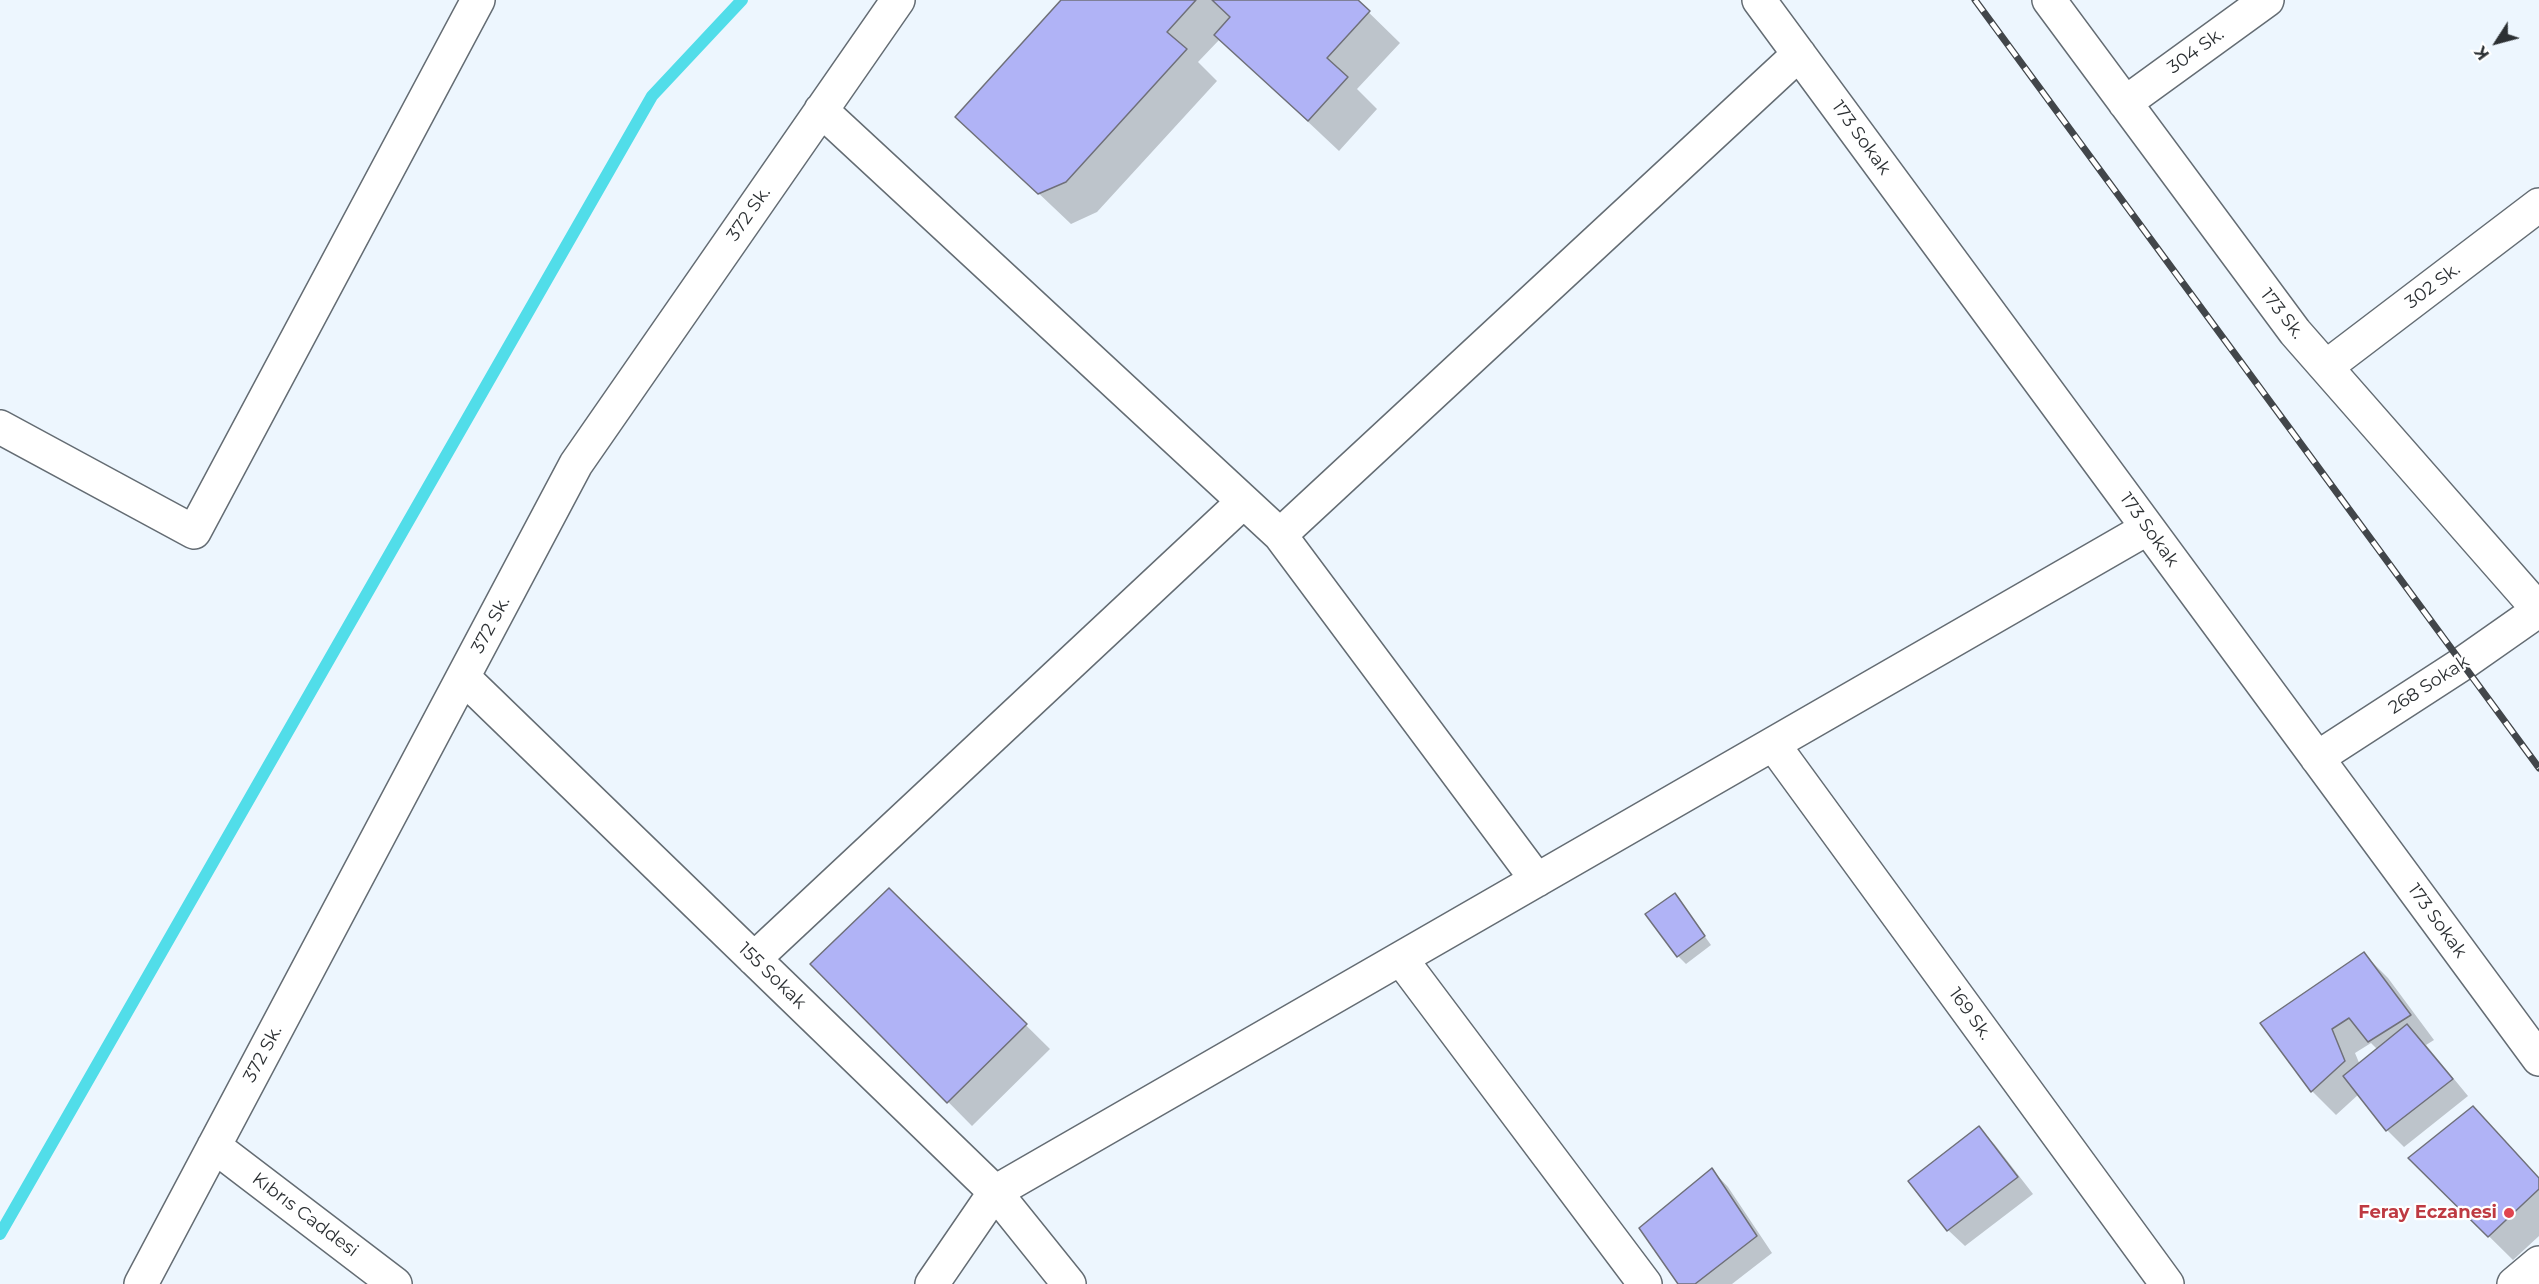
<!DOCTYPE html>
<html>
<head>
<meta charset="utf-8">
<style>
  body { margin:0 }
  #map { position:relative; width:2539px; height:1284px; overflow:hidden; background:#edf6fe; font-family:Montserrat,sans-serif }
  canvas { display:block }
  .north { position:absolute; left:2467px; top:12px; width:60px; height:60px; -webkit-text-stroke:4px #fff; paint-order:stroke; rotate:234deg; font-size:16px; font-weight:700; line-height:24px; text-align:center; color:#2c3033 }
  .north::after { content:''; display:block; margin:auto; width:21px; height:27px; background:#2c3033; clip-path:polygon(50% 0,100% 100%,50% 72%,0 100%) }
</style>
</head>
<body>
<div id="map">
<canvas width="2539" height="1284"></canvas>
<div class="north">K</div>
</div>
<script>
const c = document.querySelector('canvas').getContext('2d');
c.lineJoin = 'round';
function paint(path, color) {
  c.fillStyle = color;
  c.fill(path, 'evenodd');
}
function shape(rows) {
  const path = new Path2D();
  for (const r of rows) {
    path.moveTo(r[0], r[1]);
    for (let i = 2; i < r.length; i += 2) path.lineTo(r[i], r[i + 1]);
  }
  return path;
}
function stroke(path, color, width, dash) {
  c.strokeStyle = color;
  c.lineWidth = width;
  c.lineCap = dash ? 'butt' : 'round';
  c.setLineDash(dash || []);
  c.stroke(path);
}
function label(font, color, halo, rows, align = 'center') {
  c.font = font + ' Montserrat,sans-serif';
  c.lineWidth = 4.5;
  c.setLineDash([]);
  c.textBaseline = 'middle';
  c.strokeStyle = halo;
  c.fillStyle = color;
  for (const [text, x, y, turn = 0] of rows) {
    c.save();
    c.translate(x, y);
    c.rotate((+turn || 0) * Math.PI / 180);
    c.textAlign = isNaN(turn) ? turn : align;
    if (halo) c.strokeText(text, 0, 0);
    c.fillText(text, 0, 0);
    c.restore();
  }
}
paint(shape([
  [1063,0,1356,0,1400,43,1357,89,1377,109,1339,151,1220,39,1198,62,1217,81,1097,212,1071,224,957,116],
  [889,890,1050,1049,972,1126,812,964],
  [1675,895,1711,945,1686,964,1678,956],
  [2364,954,2388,978,2434,1040,2426,1045,2468,1096,2404,1147,2387,1130,2359,1094,2336,1115,2312,1091,2262,1023],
  [2371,1043,2378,1050,2360,1065,2355,1053],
  [1979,1128,1995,1145,2033,1194,1965,1246,1948,1230],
  [1712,1170,1728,1187,1772,1253,1732,1284,1680,1284],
  [2539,1178,2539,1236,2513,1260,2434,1182]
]), '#0003');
stroke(shape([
  [0,1234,652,96,742,0]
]), '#51dde9', 12);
const building = shape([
  [1061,0,1196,0,1167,32,1187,49,1066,182,1038,194,955,117,1061,0],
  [1212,0,1358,0,1370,11,1327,58,1348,77,1308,121,1214,35,1230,17,1212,0],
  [889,888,1027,1024,947,1103,810,964,889,888],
  [1675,893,1705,936,1677,957,1645,914,1675,893],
  [2364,952,2411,1015,2368,1042,2349,1018,2332,1029,2345,1061,2311,1092,2260,1023,2364,952],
  [2407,1024,2453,1079,2386,1131,2343,1076,2407,1024],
  [2473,1106,2539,1178,2539,1189,2488,1237,2408,1158,2473,1106],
  [1979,1126,2018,1177,1947,1231,1908,1181,1979,1126],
  [1712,1168,1757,1236,1695,1284,1678,1284,1639,1228,1712,1168]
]);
paint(building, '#b0b3f6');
stroke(building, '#6f7079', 1.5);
const street = shape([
  [1759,0,2539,1059],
  [2049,0,2295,332,2539,610],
  [2125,103,2267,0],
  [821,110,1280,535,1537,880],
  [2326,367,2539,205],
  [0,427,194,532,478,0],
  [1280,535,1799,54],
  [463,677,995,1192,1069,1284],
  [1773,744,2167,1284],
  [2317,758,2462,664,2539,610],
  [754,959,1243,502],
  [1401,959,1645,1284],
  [214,1146,395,1284],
  [141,1284,576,464,898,0],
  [932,1284,995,1192,2148,528],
  [2514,1284,2539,1263]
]);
stroke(street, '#646c73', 36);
stroke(street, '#fff', 33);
const rail = shape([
  [1975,0,2539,768]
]);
stroke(rail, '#42464a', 7);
stroke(rail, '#fff', 4.5, [14]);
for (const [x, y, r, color] of [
  [2509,1213,6,"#e0444e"]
]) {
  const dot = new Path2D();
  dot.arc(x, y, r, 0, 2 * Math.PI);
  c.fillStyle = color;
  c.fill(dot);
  stroke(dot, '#fff', 2);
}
label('18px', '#2c3033', '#fff', [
  ["304 Sk.",2196,51,-36],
  ["173 Sokak",1861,138,54],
  ["372 Sk.",749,214,-55],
  ["302 Sk.",2433,286,-37],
  ["173 Sk.",2282,314,52],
  ["173 Sokak",2149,530,54],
  ["372 Sk.",491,625,-62],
  ["268 Sokak",2429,685,-33],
  ["173 Sokak",2437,921,54],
  ["155 Sokak",772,976,44],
  ["169 Sk.",1970,1014,54],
  ["372 Sk.",263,1054,-62],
  ["Kıbrıs Caddesi",305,1215,37]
]);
label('bold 18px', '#be3a42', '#fff', [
  ["Feray Eczanesi",2497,1213]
], 'right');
</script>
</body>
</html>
